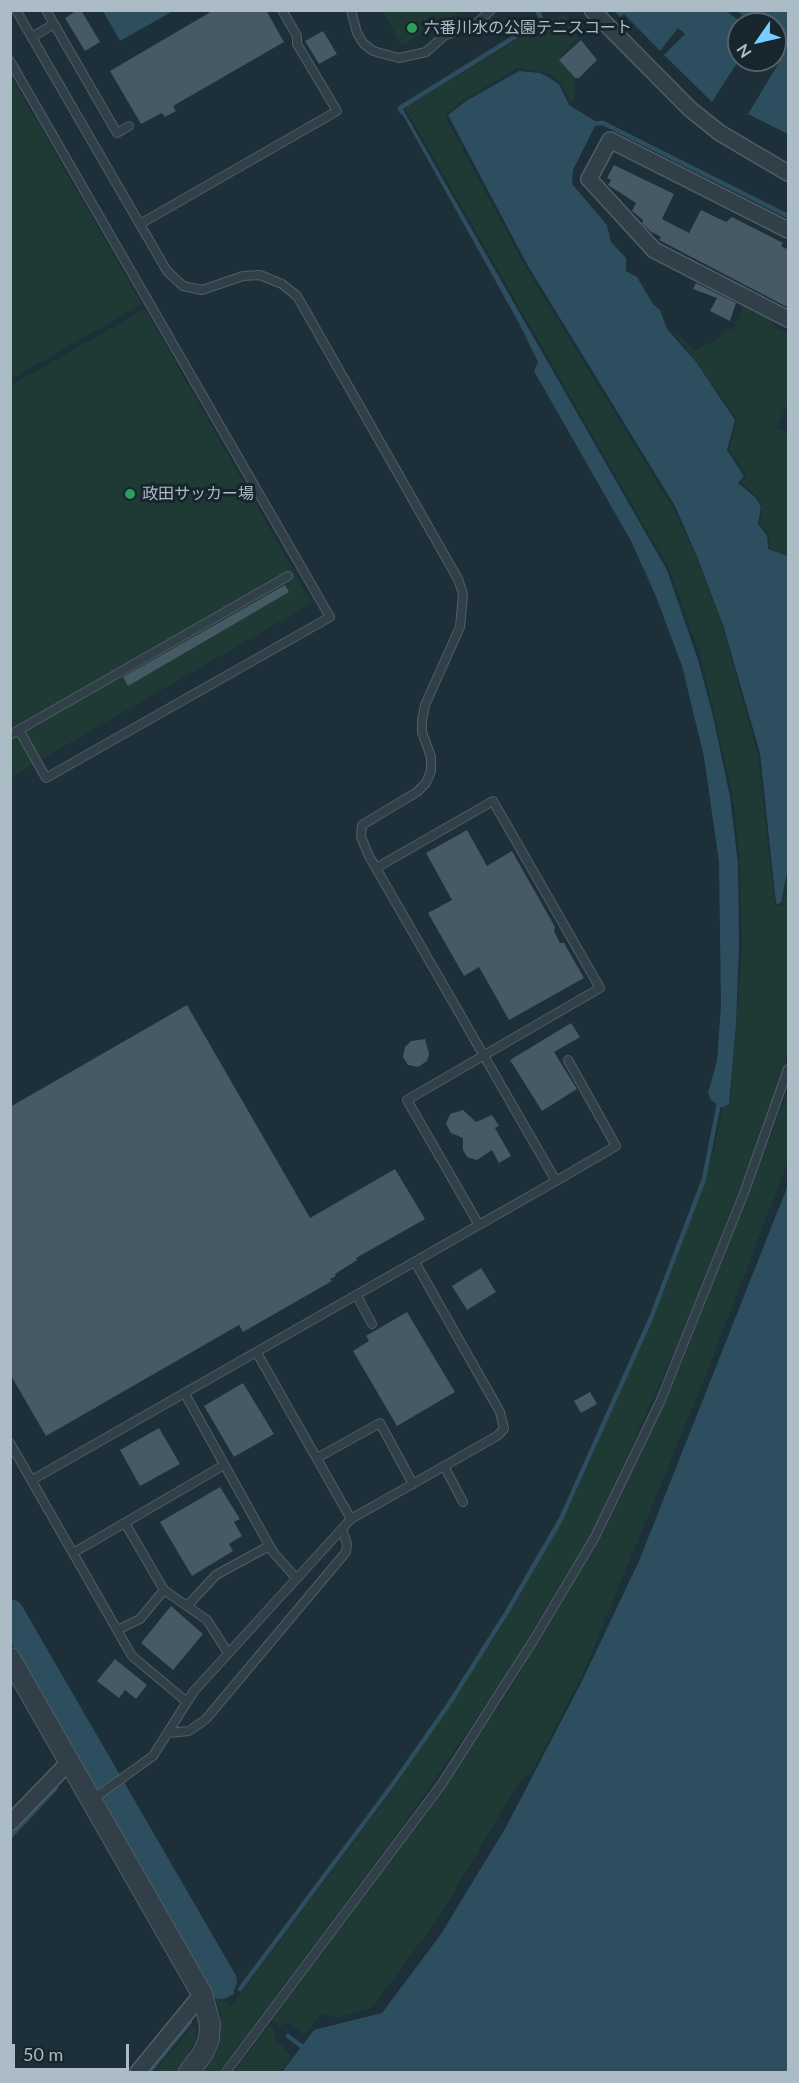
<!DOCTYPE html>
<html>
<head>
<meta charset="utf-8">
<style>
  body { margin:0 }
  #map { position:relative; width:799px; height:2083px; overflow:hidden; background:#1d2f38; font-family:Lato,sans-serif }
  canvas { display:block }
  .frame { position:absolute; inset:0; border:12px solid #abbcc6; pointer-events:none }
  .north { position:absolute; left:727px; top:12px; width:60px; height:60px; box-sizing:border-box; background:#17252c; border:2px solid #52616a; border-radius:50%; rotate:236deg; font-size:16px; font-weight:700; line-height:24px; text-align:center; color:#abbcc6 }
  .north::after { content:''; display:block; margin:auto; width:21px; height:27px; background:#76cdff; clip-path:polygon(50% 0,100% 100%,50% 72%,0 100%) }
  .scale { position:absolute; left:12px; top:2044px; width:117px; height:27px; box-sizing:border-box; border:3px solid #abbcc6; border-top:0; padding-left:8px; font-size:18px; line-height:21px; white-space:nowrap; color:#abbcc6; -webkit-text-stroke:4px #17252c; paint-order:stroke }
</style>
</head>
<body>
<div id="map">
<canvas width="799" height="2083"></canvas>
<div class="frame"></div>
<div class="north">N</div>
<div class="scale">50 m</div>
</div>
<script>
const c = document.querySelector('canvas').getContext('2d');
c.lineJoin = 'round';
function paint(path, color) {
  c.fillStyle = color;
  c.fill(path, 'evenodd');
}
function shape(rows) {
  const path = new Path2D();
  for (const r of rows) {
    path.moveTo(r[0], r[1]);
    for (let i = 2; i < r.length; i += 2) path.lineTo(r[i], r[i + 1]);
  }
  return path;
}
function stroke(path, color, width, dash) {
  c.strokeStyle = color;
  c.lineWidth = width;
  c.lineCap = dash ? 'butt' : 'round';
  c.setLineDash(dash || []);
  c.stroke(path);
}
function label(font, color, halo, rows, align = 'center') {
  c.font = font + ' Lato,"Noto Sans JP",sans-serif';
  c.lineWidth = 6;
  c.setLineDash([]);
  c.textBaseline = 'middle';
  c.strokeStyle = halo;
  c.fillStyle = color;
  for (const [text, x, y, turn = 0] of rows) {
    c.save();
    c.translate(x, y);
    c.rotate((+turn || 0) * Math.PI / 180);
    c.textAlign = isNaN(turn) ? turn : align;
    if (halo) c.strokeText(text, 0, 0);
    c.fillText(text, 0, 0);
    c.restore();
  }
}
paint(shape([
  [382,11,462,11,402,45],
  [565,14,578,38,560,57,575,81,574,99,570,102,561,83,550,74,518,68,463,100,445,116,526,268,672,506,697,558,722,625,758,754,775,906,782,905,788,874,788,1054,767,1120,679,1341,594,1529,499,1685,400,1830,219,2072,202,2072,221,2041,221,2013,214,1999,219,1992,230,2007,389,1795,499,1631,572,1502,665,1289,712,1158,722,1109,730,1104,742,949,740,861,733,797,701,658,669,569,405,108,549,20],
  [10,75,142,304,11,379,10,379],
  [745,302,768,313,776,328,788,333,788,402,777,428,788,434,788,555,769,548,769,534,760,524,762,505,756,495,740,482,746,475,729,450,737,419,671,328,695,350,715,341,727,329,734,329],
  [145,309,312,603,11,777,10,386],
  [788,1090,788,1161,706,1375,582,1676,534,1768,518,1784,439,1917,372,2008,338,2018,322,2014,304,2035,288,2022,280,2027,272,2020,377,1878,506,1696,603,1534,682,1363],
  [269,2025,277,2032,274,2037,291,2056,288,2062,280,2072,234,2072],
  [192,2027,196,2027,196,2038,180,2072,154,2072]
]), '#1f3935');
paint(shape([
  [103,11,173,11,120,41],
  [614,11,726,11,744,24,739,24,739,60,712,102,664,55,685,34,678,28,660,51,624,14,620,17],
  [737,11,788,11,788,134,748,114,783,56,775,52,775,24,753,24],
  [519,71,540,73,548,77,559,84,569,105,597,122,573,170,572,184,607,225,611,242,626,258,626,271,637,277,653,304,660,310,667,329,696,362,735,420,727,450,744,476,738,483,755,497,761,506,758,524,767,535,768,549,788,556,788,868,781,903,776,904,760,753,723,625,698,559,675,506,528,266,448,115,466,101],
  [401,106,667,570,698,660,713,716,730,797,738,864,739,946,736,1024,729,1104,722,1108,711,1100,708,1093,717,1061,721,1005,719,862,704,757,682,666,655,594,631,541,534,371,538,362,520,325,399,108],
  [788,1185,788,2072,282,2072,314,2030,382,2013,441,1934,506,1827,582,1681,639,1561]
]), '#2d4e5e');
stroke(shape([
  [402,112,400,108,542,20,537,10],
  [592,124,603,123,788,216],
  [85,1756,90,1752],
  [10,1837,56,1788],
  [219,1988,221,1985,232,1993],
  [240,1989,393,1784,449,1704,507,1612,561,1519,651,1318,704,1179,719,1103],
  [288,2036,305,2049],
  [149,2072,190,2022]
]), '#2d4e5e', 4.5);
stroke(shape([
  [10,1613,223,1981,221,1985]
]), '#2d4e5e', 28);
paint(shape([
  [78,10,81,10,100,42,85,51,65,18],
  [214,10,266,10,284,42,173,106,176,111,165,117,162,113,141,124,110,71],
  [323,31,337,54,319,64,305,41],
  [581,40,597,60,579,78,575,78,559,60],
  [614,165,674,194,662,219,689,233,701,210,726,222,732,217,783,243,781,246,789,250,789,308,659,240,661,237,650,231,642,223,643,220,632,211,636,203,608,185,611,180,607,178],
  [696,283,736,303,730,321,710,311,717,298,693,289],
  [285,585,289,592,128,686,123,677],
  [467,830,487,866,512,851,555,927,554,931,560,943,564,943,584,978,509,1020,479,967,464,976,428,913,452,900,426,853],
  [187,1005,310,1218,395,1169,425,1219,356,1258,357,1260,335,1274,336,1276,330,1279,332,1281,243,1332,239,1325,46,1436,10,1374,10,1107],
  [571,1023,580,1037,554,1052,577,1089,542,1111,510,1060],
  [425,1039,429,1054,427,1061,418,1067,408,1065,403,1057,405,1047,411,1041],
  [463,1110,476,1122,492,1115,499,1126,495,1128,511,1156,499,1163,492,1150,477,1160,467,1157,463,1150,463,1138,451,1133,446,1124,450,1114],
  [481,1268,496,1292,467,1310,452,1286],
  [407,1312,455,1392,397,1426,353,1351,369,1341,366,1336],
  [243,1383,274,1434,234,1457,204,1406],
  [590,1392,597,1404,581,1413,574,1401],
  [159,1428,180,1464,140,1486,120,1450],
  [220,1487,240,1519,234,1522,242,1536,229,1544,233,1551,192,1576,160,1522],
  [171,1606,203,1634,173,1670,141,1643],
  [115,1659,147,1685,136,1699,125,1690,119,1698,97,1681]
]), '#455a64');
const service = shape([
  [16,10,167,271,183,286,202,290,243,276,260,275,282,284,297,296,458,579,463,594,460,627,425,705,422,720,422,732,431,757,431,771,426,783,417,792,362,825,361,837,369,856,556,1181,32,1480],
  [351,10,357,33,363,43,373,51,399,58,426,52,444,36,478,22,491,10],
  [54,24,117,133,129,126],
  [32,37,54,24,46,10],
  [10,61,330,617,46,778,19,730],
  [140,224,337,111,297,44,297,36,282,10],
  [10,735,288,576],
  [376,868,493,801,600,988,407,1100,479,1225],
  [556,1181,616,1146,568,1060],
  [357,1296,372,1324],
  [257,1353,351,1519],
  [185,1394,273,1552,296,1578],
  [10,1443,132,1656,187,1702],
  [317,1458,380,1423,413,1484],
  [444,1466,463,1502],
  [125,1523,164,1590,207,1620,228,1653],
  [73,1553,224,1465],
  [187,1606,216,1575,269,1546],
  [117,1630,140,1619,164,1590],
  [167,1733,189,1731,206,1719,346,1552,347,1544,342,1529],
  [93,1799,153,1756,194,1691,351,1519,497,1436,504,1429,500,1412,415,1262],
  [226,2072,441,1785,533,1641,595,1537,660,1402,744,1193,788,1069]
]);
const minor = shape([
  [592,10,690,109,720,133,788,173],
  [788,230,610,140,589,179,654,250,788,319],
  [10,1823,70,1761],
  [138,2072,202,1994]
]);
const tertiary = shape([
  [10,1658,202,1994,210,2024,209,2039,203,2053,189,2072]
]);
stroke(service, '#4f5e67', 10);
stroke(minor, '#4f5e67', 18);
stroke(tertiary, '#4f5e67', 22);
stroke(service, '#314048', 8);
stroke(minor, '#314048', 15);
stroke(tertiary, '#314048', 20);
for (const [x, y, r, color] of [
  [412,28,6,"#2e9e5b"],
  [130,494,6,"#2e9e5b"]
]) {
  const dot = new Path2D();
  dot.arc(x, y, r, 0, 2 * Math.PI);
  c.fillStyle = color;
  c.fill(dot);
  stroke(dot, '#17252c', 2);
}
label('16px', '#abbcc6', '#17252c', [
  ["六番川水の公園テニスコート",424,28],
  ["政田サッカー場",142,494]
], 'left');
</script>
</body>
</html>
